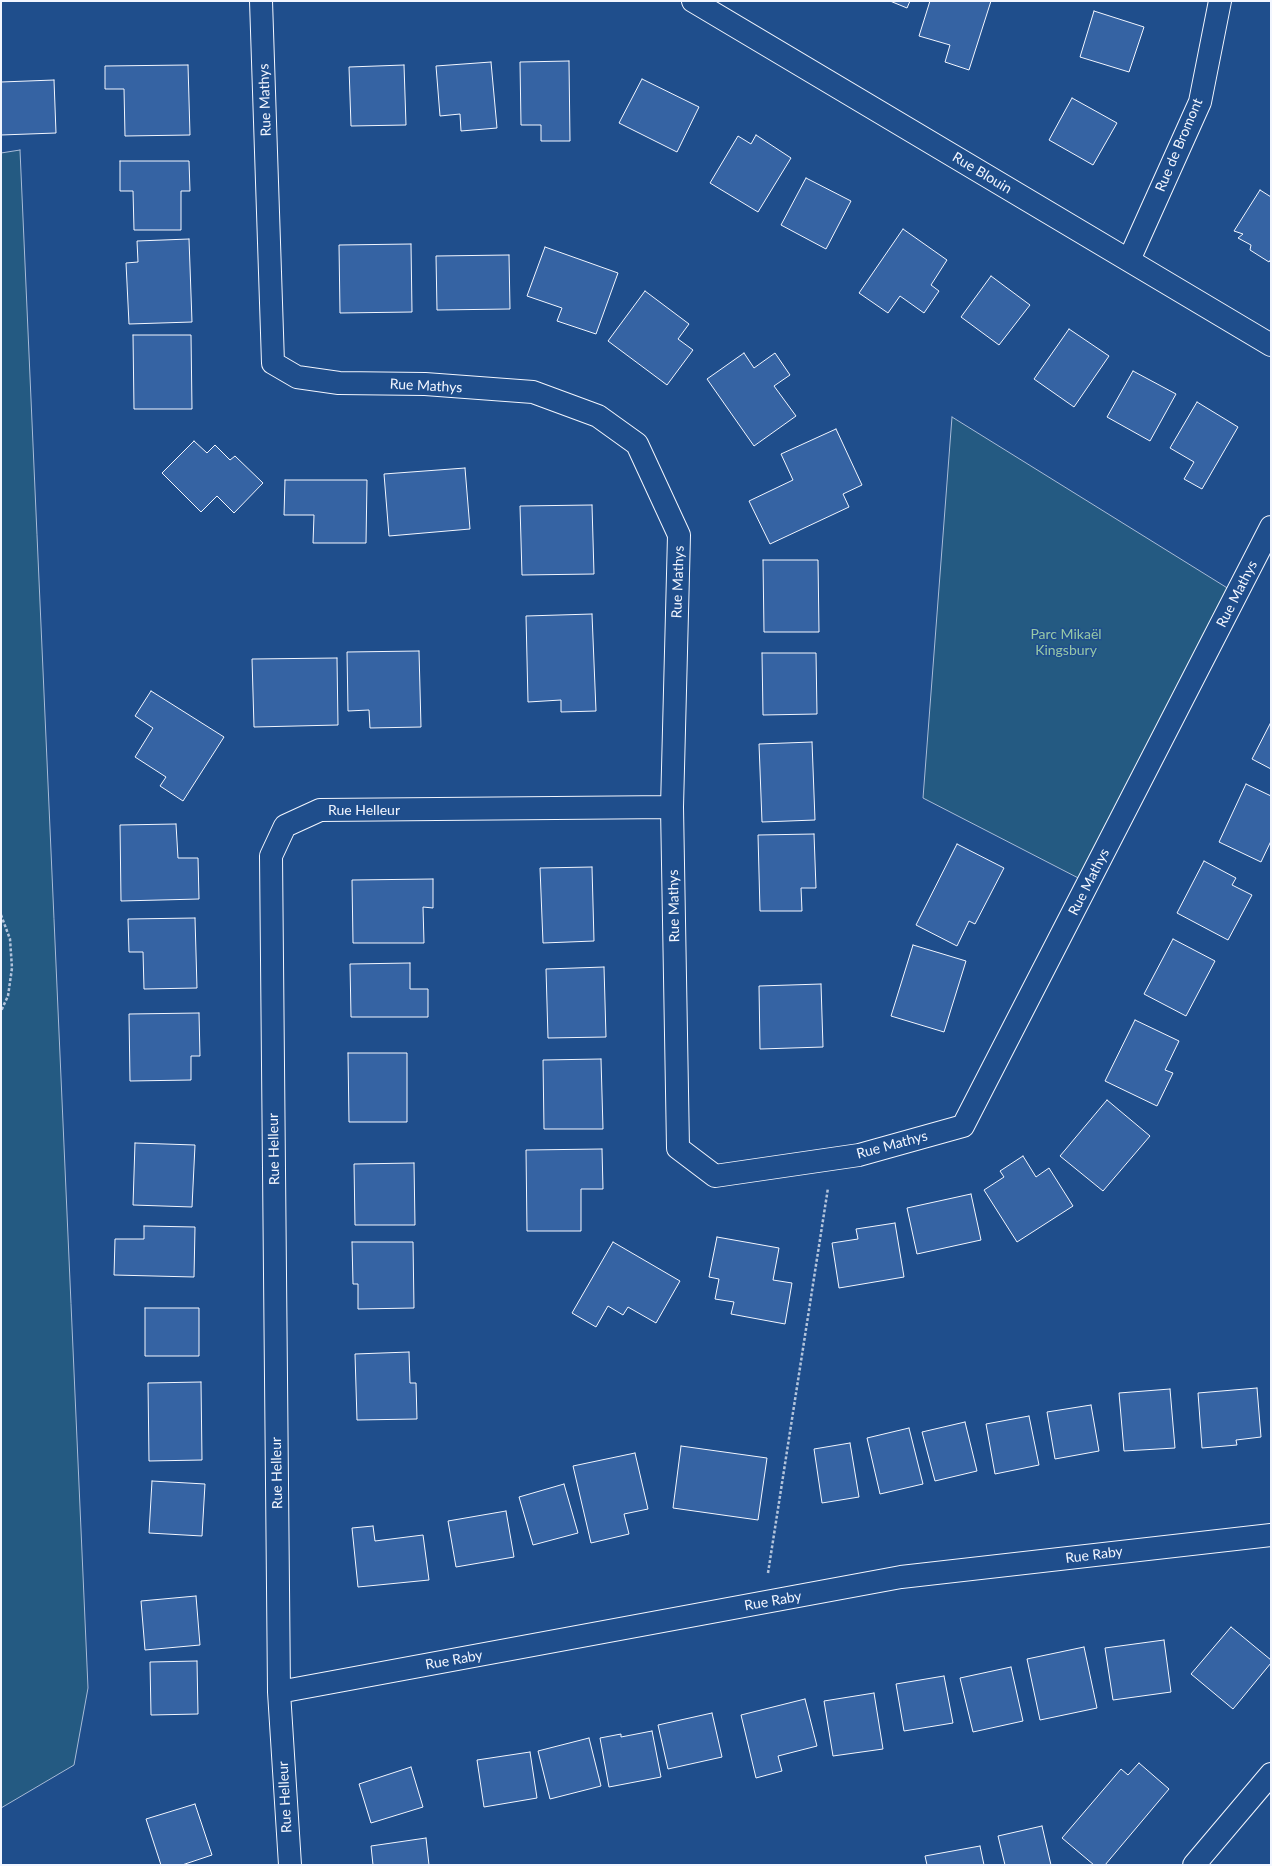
<!DOCTYPE html>
<html>
<head>
<meta charset="utf-8">
<style>
  body { margin:0 }
  #map { position:relative; width:1272px; height:1866px; overflow:hidden; background:#1f4e8c; font-family:Lato,sans-serif }
  canvas { display:block }
  .frame { position:absolute; inset:0; border:2px solid #f2f6ff; pointer-events:none }
</style>
</head>
<body>
<div id="map">
<canvas width="1272" height="1866"></canvas>
<div class="frame"></div>
</div>
<script>
const c = document.querySelector('canvas').getContext('2d');
c.lineJoin = 'round';
function paint(path, color) {
  c.fillStyle = color;
  c.fill(path, 'evenodd');
}
function shape(rows) {
  const path = new Path2D();
  for (const r of rows) {
    path.moveTo(r[0], r[1]);
    for (let i = 2; i < r.length; i += 2) path.lineTo(r[i], r[i + 1]);
  }
  return path;
}
function stroke(path, color, width, dash) {
  c.strokeStyle = color;
  c.lineWidth = width;
  c.lineCap = dash ? 'butt' : 'round';
  c.setLineDash(dash || []);
  c.stroke(path);
}
function label(font, color, halo, rows, align = 'center') {
  c.font = font + ' Lato,sans-serif';
  c.lineWidth = 3;
  c.setLineDash([]);
  c.textBaseline = 'middle';
  c.strokeStyle = halo;
  c.fillStyle = color;
  for (const [text, x, y, turn = 0] of rows) {
    c.save();
    c.translate(x, y);
    c.rotate((+turn || 0) * Math.PI / 180);
    c.textAlign = isNaN(turn) ? turn : align;
    if (halo) c.strokeText(text, 0, 0);
    c.fillText(text, 0, 0);
    c.restore();
  }
}
const green = shape([
  [20,150,88,1688,74,1765,1,1808,1,153,20,150],
  [952,417,1237,594,1088,883,923,798,952,417]
]);
paint(green, '#245a82');
stroke(green, '#a8bbd7', 1);
const building = shape([
  [890,1,910,1,907,8,890,1],
  [930,1,991,1,969,70,945,62,950,45,919,36,930,1],
  [1094,11,1144,27,1129,72,1080,57,1094,11],
  [569,61,570,141,541,141,541,125,521,125,520,62,569,61],
  [491,62,497,128,461,131,460,114,440,116,436,66,491,62],
  [188,65,190,135,125,136,124,89,105,89,105,66,188,65],
  [404,65,406,125,351,126,349,67,404,65],
  [642,79,699,107,677,152,619,123,642,79],
  [54,80,56,133,1,135,1,82,54,80],
  [1072,98,1117,123,1093,165,1049,140,1072,98],
  [756,135,791,158,758,212,710,183,738,136,751,144,756,135],
  [120,161,189,161,190,191,181,191,181,230,134,230,133,191,120,191,120,161],
  [806,178,851,201,826,249,781,225,806,178],
  [1260,190,1271,197,1271,259,1269,262,1250,250,1251,245,1238,238,1243,234,1234,231,1260,190],
  [903,229,947,260,931,285,939,291,924,313,900,296,888,313,859,293,903,229],
  [189,239,192,322,129,324,126,263,138,262,137,241,189,239],
  [411,244,412,312,340,313,339,245,411,244],
  [545,247,618,273,596,334,557,321,562,308,527,296,545,247],
  [509,255,510,309,437,310,436,256,509,255],
  [991,276,1030,305,999,345,961,317,991,276],
  [645,291,689,324,678,339,693,350,667,385,608,341,645,291],
  [1069,329,1109,356,1074,407,1034,379,1069,329],
  [133,335,191,335,192,409,134,409,133,335],
  [744,353,754,368,775,353,790,375,774,386,796,416,754,446,707,379,744,353],
  [1133,371,1176,394,1150,441,1107,417,1133,371],
  [1197,402,1238,427,1202,489,1184,479,1194,462,1170,448,1197,402],
  [836,429,862,485,843,494,849,507,770,544,749,501,793,480,781,454,836,429],
  [194,441,207,453,215,445,230,460,235,456,263,483,234,513,217,496,201,512,162,473,194,441],
  [465,468,470,529,389,536,384,474,465,468],
  [285,480,367,480,366,543,313,543,314,515,284,515,285,480],
  [592,505,594,574,522,575,520,506,592,505],
  [763,560,818,560,819,632,764,632,763,560],
  [592,614,596,711,561,712,561,700,528,702,526,616,592,614],
  [419,651,421,727,370,728,369,710,348,711,347,652,419,651],
  [762,653,816,653,817,714,763,715,762,653],
  [337,658,338,725,254,727,252,659,337,658],
  [151,691,224,737,183,801,160,786,166,777,135,757,153,728,135,716,151,691],
  [1271,722,1271,769,1252,759,1271,722],
  [812,742,815,820,762,822,759,744,812,742],
  [1246,784,1271,796,1271,841,1261,862,1219,842,1246,784],
  [176,824,178,858,198,858,199,899,121,901,120,825,176,824],
  [814,834,816,888,801,888,802,911,760,911,758,835,814,834],
  [957,844,1004,868,975,924,969,921,957,946,916,925,957,844],
  [1204,861,1236,878,1232,885,1252,895,1228,940,1177,913,1204,861],
  [592,867,594,941,543,943,540,868,592,867],
  [433,879,433,908,423,907,424,943,353,943,352,880,433,879],
  [195,918,197,988,144,989,143,952,129,952,128,919,195,918],
  [1173,939,1215,961,1186,1016,1144,994,1173,939],
  [913,945,966,961,944,1032,891,1016,913,945],
  [410,963,410,989,428,989,428,1017,351,1017,350,964,410,963],
  [604,967,606,1037,548,1038,546,969,604,967],
  [821,984,823,1047,760,1049,759,986,821,984],
  [199,1013,200,1056,191,1056,191,1080,130,1081,129,1014,199,1013],
  [1135,1020,1179,1041,1165,1070,1173,1073,1157,1106,1105,1081,1135,1020],
  [348,1053,407,1053,407,1122,349,1122,348,1053],
  [601,1059,603,1129,544,1129,543,1060,601,1059],
  [1107,1100,1150,1136,1103,1191,1060,1156,1107,1100],
  [135,1143,195,1145,192,1207,133,1205,135,1143],
  [602,1149,603,1189,581,1189,581,1231,527,1231,526,1150,602,1149],
  [1023,1156,1036,1177,1049,1168,1073,1206,1017,1242,984,1190,1004,1177,1000,1171,1023,1156],
  [414,1163,415,1225,355,1225,354,1164,414,1163],
  [971,1194,981,1240,917,1254,907,1208,971,1194],
  [895,1223,904,1277,839,1288,832,1243,858,1239,856,1229,895,1223],
  [144,1226,195,1227,194,1277,114,1275,115,1239,144,1239,144,1226],
  [717,1237,779,1248,773,1280,792,1283,785,1324,731,1314,734,1302,715,1299,719,1279,709,1277,717,1237],
  [352,1242,413,1242,414,1308,358,1309,358,1284,353,1284,352,1242],
  [613,1242,680,1281,656,1323,628,1307,623,1315,608,1306,596,1327,572,1313,613,1242],
  [145,1308,199,1308,199,1356,145,1356,145,1308],
  [409,1352,410,1383,416,1383,417,1419,357,1420,355,1354,409,1352],
  [201,1382,202,1460,149,1461,148,1383,201,1382],
  [1257,1388,1261,1437,1236,1440,1237,1445,1202,1448,1198,1393,1257,1388],
  [1170,1389,1175,1448,1124,1451,1119,1393,1170,1389],
  [1091,1405,1099,1451,1055,1459,1047,1412,1091,1405],
  [1029,1416,1039,1465,995,1474,986,1424,1029,1416],
  [965,1422,977,1471,935,1481,922,1432,965,1422],
  [909,1428,923,1484,880,1494,867,1438,909,1428],
  [850,1443,859,1497,822,1503,814,1449,850,1443],
  [681,1446,767,1458,758,1520,673,1508,681,1446],
  [635,1453,648,1509,624,1514,629,1534,591,1543,573,1466,635,1453],
  [152,1481,205,1484,202,1536,149,1533,152,1481],
  [564,1484,578,1533,533,1545,519,1497,564,1484],
  [506,1511,514,1557,456,1567,448,1521,506,1511],
  [373,1526,375,1541,423,1535,429,1580,358,1587,352,1528,373,1526],
  [196,1596,200,1645,145,1650,141,1601,196,1596],
  [1231,1627,1271,1660,1271,1663,1233,1709,1191,1674,1231,1627],
  [1164,1640,1171,1692,1113,1700,1105,1648,1164,1640],
  [1084,1647,1097,1708,1040,1720,1027,1659,1084,1647],
  [197,1661,198,1714,151,1715,150,1662,197,1661],
  [1011,1667,1023,1721,973,1732,960,1678,1011,1667],
  [944,1676,953,1723,904,1731,896,1684,944,1676],
  [874,1693,883,1749,833,1756,824,1701,874,1693],
  [805,1699,817,1746,778,1756,782,1771,756,1778,741,1715,805,1699],
  [712,1713,722,1757,668,1769,658,1725,712,1713],
  [652,1731,661,1777,609,1787,600,1738,621,1734,621,1737,652,1731],
  [589,1738,601,1786,550,1799,538,1751,589,1738],
  [530,1752,537,1798,484,1807,477,1760,530,1752],
  [1139,1763,1169,1789,1105,1865,1094,1865,1062,1838,1121,1769,1128,1775,1139,1763],
  [411,1767,423,1807,371,1823,359,1784,411,1767],
  [195,1804,212,1855,182,1865,161,1865,146,1819,195,1804],
  [1042,1826,1051,1865,1005,1865,998,1836,1042,1826],
  [426,1838,429,1865,373,1865,371,1846,426,1838],
  [980,1846,984,1865,927,1865,925,1856,980,1846]
]);
paint(building, '#3563a3');
stroke(building, '#f2f6ff', 1);
const street = shape([
  [261,1,273,363,297,377,339,383,425,384,533,392,598,416,637,444,679,535,672,807,678,1148,715,1176,859,1155,963,1126,1271,527],
  [693,1,1271,345],
  [1129,260,1200,102,1220,1],
  [279,1692,901,1577,1271,1535],
  [290,1865,279,1692,271,856,285,826,320,810,672,807],
  [1194,1865,1271,1774]
]);
stroke(street, '#f2f6ff', 24);
stroke(shape([
  [1,915,10,939,12,968,8,996,1,1011],
  [768,1573,828,1188]
]), '#b3c4dc', 2.5, [3, 2]);
stroke(street, '#1f4e8c', 22);
label('14px', '#f2f6ff', '#1f4e8c', [
  ["Rue Mathys",265,100,-92],
  ["Rue de Bromont",1179,145,-67],
  ["Rue Blouin",982,173,31],
  ["Rue Mathys",426,386,3],
  ["Rue Mathys",678,582,-88],
  ["Rue Mathys",1237,594,-63],
  ["Rue Helleur",364,810],
  ["Rue Mathys",1089,882,-63],
  ["Rue Mathys",674,906,-91],
  ["Rue Mathys",892,1145,-15],
  ["Rue Helleur",274,1149,-91],
  ["Rue Helleur",277,1473,-91],
  ["Rue Raby",1094,1555,-7],
  ["Rue Raby",773,1601,-10],
  ["Rue Raby",454,1660,-10],
  ["Rue Helleur",285,1797,-93]
]);
label('14px', '#97c8a6', '#1f4e8c', [
  ["Parc Mikaël",1066,634],
  ["Kingsbury",1066,650]
]);
</script>
</body>
</html>
